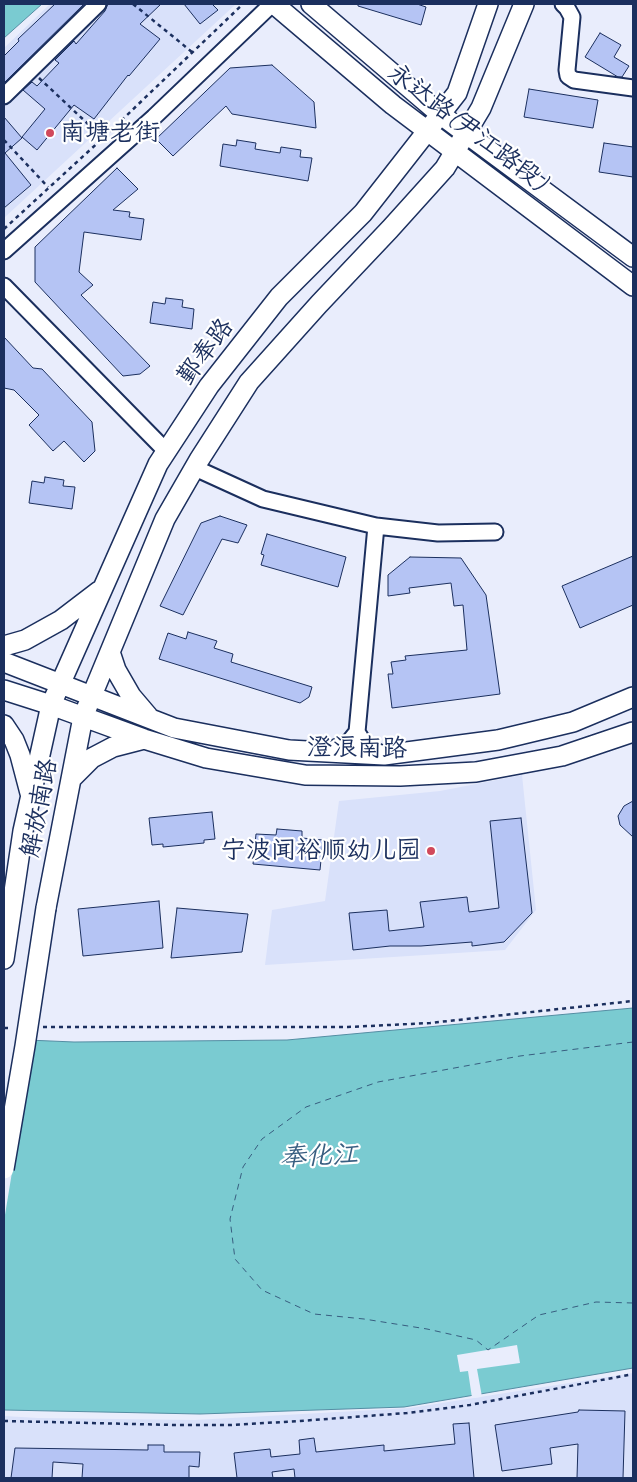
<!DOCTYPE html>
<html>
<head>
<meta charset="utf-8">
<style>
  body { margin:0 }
  #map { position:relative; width:637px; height:1482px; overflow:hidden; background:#e9edfc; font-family:Caveat,sans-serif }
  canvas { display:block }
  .frame { position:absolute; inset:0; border:5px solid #1b2f5e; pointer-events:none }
</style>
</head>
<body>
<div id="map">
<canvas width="637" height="1482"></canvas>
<div class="frame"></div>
</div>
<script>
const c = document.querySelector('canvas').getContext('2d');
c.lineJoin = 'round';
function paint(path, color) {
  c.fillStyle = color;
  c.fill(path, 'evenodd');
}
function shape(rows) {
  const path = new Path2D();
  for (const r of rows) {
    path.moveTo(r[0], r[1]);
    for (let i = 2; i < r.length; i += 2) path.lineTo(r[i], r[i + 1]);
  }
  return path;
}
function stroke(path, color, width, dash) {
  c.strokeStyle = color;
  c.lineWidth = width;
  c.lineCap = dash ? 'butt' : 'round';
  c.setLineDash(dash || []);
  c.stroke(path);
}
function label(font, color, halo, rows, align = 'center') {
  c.font = font + ' Caveat,"LXGW WenKai TC",sans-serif';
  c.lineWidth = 4.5;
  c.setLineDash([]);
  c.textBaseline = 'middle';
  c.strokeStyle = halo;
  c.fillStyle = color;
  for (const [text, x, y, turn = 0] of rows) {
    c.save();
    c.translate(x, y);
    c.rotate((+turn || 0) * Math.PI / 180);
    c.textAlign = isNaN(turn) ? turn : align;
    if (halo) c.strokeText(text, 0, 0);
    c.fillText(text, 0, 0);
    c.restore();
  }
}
paint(shape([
  [50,4,236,4,4,218,4,48],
  [522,775,536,910,505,950,265,965,272,910,325,901,339,801,440,791],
  [633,1373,633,1478,4,1478,4,1416,38,1418,195,1420,410,1408]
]), '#d9e1fa');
const water = shape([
  [4,4,42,4,4,38,4,4],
  [633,1008,633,1368,404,1407,200,1414,4,1410,4,1039,74,1042,287,1040,633,1008]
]);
paint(water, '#7acbd1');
stroke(water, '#548da3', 1);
paint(shape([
  [4,1037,34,1038,4,1221],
  [517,1345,520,1363,477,1369,482,1397,472,1398,468,1371,460,1372,457,1355]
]), '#e9edfc');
stroke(shape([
  [633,1042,520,1056,378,1082,306,1107,262,1139,243,1167,230,1219,235,1259,262,1290,314,1314,364,1319,427,1329,476,1340,488,1350,539,1315,596,1302,633,1303]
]), '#385e80', 1, [6, 5]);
const building = shape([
  [55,4,84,4,4,83,4,56,19,41,18,39,55,4],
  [108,4,161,4,140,24,160,39,129,76,128,75,94,119,74,105,37,150,22,137,45,109,23,90,32,82,37,86,59,63,55,60,74,41,76,44,105,11,108,4],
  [184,4,212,4,218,10,200,24,184,4],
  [358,4,417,4,426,7,421,25,358,6,358,4],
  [600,33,621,45,614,57,629,66,622,77,618,77,585,57,600,33],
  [272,65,314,102,316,128,232,114,226,106,173,156,156,139,230,68,272,65],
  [529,89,598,100,593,128,524,117,529,89],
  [4,117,22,138,5,153,31,185,4,208,4,117],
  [237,140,256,143,255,149,280,153,281,147,301,150,300,157,312,158,308,181,220,166,223,144,236,146,237,140],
  [604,143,633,147,633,177,599,172,604,143],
  [117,168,138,189,113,210,130,212,129,217,144,219,141,240,84,232,79,272,93,285,81,295,150,366,140,374,123,376,35,282,35,247,117,168],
  [166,298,183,300,182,307,194,309,192,329,150,323,153,302,165,304,166,298],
  [4,337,33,368,42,369,92,422,95,451,84,462,64,441,53,451,29,425,39,415,14,390,4,388,4,337],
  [45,477,64,480,63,486,75,487,72,509,29,503,32,481,44,483,45,477],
  [220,516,247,525,238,543,222,539,183,615,160,606,201,523,220,516],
  [267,534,346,557,338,587,261,565,264,555,261,554,267,534],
  [633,556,633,605,580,628,562,586,633,556],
  [410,557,461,558,486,595,500,694,392,708,388,674,393,674,391,662,406,660,405,656,467,650,463,605,454,606,451,583,409,588,410,593,388,596,388,575,410,557],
  [188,632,217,641,214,648,233,654,231,662,312,687,309,697,300,703,159,659,168,633,186,639,188,632],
  [633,801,633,837,620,825,618,816,624,806,633,801],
  [212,812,215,839,204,840,204,843,163,847,163,844,152,845,149,818,212,812],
  [521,818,532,913,504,942,472,946,472,942,421,946,390,946,353,950,349,913,387,910,389,931,424,927,420,902,467,897,469,912,499,908,490,821,521,818],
  [277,829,302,831,302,838,323,840,320,870,253,864,256,834,276,835,277,829],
  [159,901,163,948,83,956,78,909,159,901],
  [177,908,248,914,242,952,171,958,177,908],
  [579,1410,625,1411,623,1478,577,1478,578,1444,550,1448,552,1464,502,1471,495,1425,578,1412,579,1410],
  [469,1423,474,1478,295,1478,294,1469,272,1472,273,1478,237,1478,234,1453,270,1449,271,1457,300,1454,299,1440,314,1438,316,1452,384,1445,384,1451,455,1444,453,1424,469,1423],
  [148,1445,164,1445,164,1452,200,1452,199,1467,189,1466,189,1478,82,1478,83,1464,53,1462,52,1478,11,1478,15,1448,148,1450,148,1445]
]);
paint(building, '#b5c4f4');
stroke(building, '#1b2f5e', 1);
const minor = shape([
  [563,4,567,8,572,17,567,70,568,76,574,80,633,88],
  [4,96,98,4],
  [4,251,154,117,272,4],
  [4,286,166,451],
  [195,468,263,499,376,526,357,732],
  [376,526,438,533,495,532],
  [328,751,349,742,357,732,365,745,383,755]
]);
const major = shape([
  [274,4,393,105,633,286],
  [311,4,440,114,633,257],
  [4,646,25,640,61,620,99,591],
  [110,652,116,670,131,696,148,716],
  [4,662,174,728,289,750,384,755,498,740,573,722,633,697],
  [4,690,51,705,144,739,206,758,305,775,400,776,476,772,562,756,633,732],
  [4,725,14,740,20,755,30,793],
  [71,779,92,758,113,747,144,739],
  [46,908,83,717,165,519,199,460,249,382,319,304,390,229,445,168,481,108,524,4],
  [4,959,23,831,51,705,158,464,209,386,279,297,363,213,457,93,488,4]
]);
stroke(minor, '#1b2f5e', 19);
stroke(major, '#1b2f5e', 22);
stroke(shape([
  [133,4,192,52],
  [39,78,103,138],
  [4,140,48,187],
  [4,229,103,138,243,4],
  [43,1027,348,1027,430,1023,633,1001],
  [4,1028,12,1028],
  [4,1421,175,1425,230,1425,300,1421,407,1413,470,1405,633,1374]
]), '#1b2f5e', 2.5, [4, 4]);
stroke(minor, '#fff', 15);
stroke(major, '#fff', 19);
const majorBridge = shape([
  [4,1169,25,1046,46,908]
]);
stroke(majorBridge, '#1b2f5e', 22, []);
stroke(majorBridge, '#fff', 19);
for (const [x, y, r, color] of [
  [50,133,5,"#d1495b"],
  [431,851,5,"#d1495b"]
]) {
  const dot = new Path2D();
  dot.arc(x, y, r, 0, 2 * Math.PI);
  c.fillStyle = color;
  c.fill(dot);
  stroke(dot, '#fff', 2);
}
label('25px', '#1b2f5e', '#fff', [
  ["永达路(尹江路段)",467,128,37],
  ["鄞奉路",206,352,-53],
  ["澄浪南路",357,749,1],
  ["解放南路",40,808,-79]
]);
label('25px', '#1b2f5e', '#fff', [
  ["南塘老街",60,133],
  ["宁波闻裕顺幼儿园",421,851,"right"]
], 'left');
label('italic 26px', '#385e80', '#fff', [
  ["奉化江",319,1157,-2]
]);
</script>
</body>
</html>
